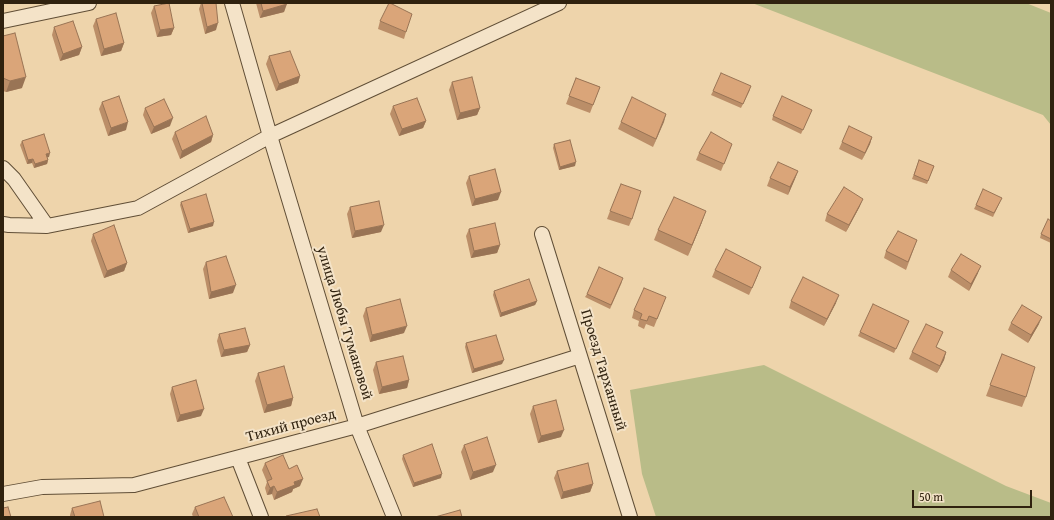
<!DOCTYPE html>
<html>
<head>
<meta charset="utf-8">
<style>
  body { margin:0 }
  #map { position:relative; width:1054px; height:520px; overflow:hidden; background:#eed4ab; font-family:"Gentium Book Plus",serif }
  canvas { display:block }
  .frame { position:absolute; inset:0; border:4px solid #30220f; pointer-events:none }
  .scale { position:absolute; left:912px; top:490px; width:120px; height:18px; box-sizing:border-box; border:2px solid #30220f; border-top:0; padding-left:5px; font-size:12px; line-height:14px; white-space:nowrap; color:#30220f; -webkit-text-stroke:3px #f4e3c8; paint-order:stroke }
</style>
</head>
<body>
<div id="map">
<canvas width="1054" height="520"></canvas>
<div class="frame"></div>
<div class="scale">50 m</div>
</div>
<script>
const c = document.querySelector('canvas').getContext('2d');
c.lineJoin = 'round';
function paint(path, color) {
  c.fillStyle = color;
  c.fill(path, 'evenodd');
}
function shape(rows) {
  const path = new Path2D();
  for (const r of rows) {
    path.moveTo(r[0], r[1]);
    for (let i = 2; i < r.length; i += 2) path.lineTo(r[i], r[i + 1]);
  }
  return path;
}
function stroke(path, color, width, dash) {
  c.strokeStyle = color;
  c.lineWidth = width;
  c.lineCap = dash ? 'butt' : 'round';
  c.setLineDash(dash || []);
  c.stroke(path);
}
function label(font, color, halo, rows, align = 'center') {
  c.font = font + ' "Gentium Book Plus",serif';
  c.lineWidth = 4;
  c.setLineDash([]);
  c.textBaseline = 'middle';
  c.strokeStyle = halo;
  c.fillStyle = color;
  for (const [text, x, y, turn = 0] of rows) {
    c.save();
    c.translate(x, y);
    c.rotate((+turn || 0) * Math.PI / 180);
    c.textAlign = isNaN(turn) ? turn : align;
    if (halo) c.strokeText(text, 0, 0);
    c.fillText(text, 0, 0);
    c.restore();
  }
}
paint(shape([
  [752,3,1026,3,1051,13,1051,125,1043,115],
  [764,365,1006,486,1051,503,1051,517,656,517,642,474,630,390]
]), '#b9bc88');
const minor = shape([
  [232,3,270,136,357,426,394,517],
  [3,21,89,3],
  [3,168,14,179,47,226],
  [3,224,9,225,47,226,138,208,270,136,559,3],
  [542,234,630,517],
  [238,458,261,517],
  [3,494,42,487,134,485,357,426,580,356]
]);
stroke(minor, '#604e36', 16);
stroke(minor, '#f4e3c8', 14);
paint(shape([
  [201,3,216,3,216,30,205,34,199,9],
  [256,3,286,3,284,12,260,18],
  [154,6,174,28,171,35,157,37,151,13],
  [96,19,124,43,121,51,101,56,93,26],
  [380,21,406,32,404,39,378,29],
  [54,27,82,47,79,55,60,61,52,35],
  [3,36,22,88,6,92,3,91],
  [269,56,300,76,298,83,276,91,266,64],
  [576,78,600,87,590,113,566,104],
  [452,82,480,108,477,115,457,120,449,90],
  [750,90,741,108,711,95,713,91],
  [102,102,126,130,108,136,99,109],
  [393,106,426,121,423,128,399,136,390,114],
  [145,108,170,126,151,134,143,115],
  [812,110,801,134,772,120,773,116],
  [666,114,653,147,618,129,621,122],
  [175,132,213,135,211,142,180,159,172,139],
  [872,137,870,144,862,160,839,149,842,142],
  [22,141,49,157,47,157,48,160,47,164,34,168,32,163,27,164,20,145],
  [554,144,575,166,559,170,553,148],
  [732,144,721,171,696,160,699,153],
  [919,160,934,166,927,184,912,179],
  [798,171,788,195,767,186,770,178],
  [469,176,498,200,472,206,466,183],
  [181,202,213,226,188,233,180,205],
  [1000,202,993,217,974,209,976,205],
  [860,206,846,232,825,221,827,214],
  [350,207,381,232,352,238,347,214],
  [610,211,632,219,629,226,607,219],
  [1051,221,1051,243,1040,238,1041,234],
  [702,222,688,256,654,240,658,230],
  [469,229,500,245,497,253,471,258,466,236],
  [93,234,127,263,124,271,104,278,91,241],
  [917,240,906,270,884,258,886,251],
  [206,262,233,293,209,299,203,269],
  [715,270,758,275,749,295,712,277],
  [951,270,978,273,969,291,948,277],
  [622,282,610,309,585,297,587,294],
  [494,291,537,301,535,305,500,317,493,295],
  [666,297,654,327,646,324,644,329,638,326,639,321,632,318,634,310],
  [791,301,836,303,824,326,789,308],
  [366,308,404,333,370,342,363,316],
  [909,321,894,353,858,336,860,332],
  [1011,323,1039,324,1028,343,1008,330],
  [943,332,936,347,946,352,944,360,937,373,909,359,912,352],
  [219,334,250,345,247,352,221,357,217,341],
  [466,343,502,364,472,373,465,347],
  [1002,354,1026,397,1022,407,986,396],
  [376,362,409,380,407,388,379,394,373,370],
  [258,373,293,398,291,406,264,413,255,381],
  [172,387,201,416,177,422,170,394],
  [533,406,561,437,538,443,530,414],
  [464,445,493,472,470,480,461,452],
  [403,455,441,478,413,487,402,459],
  [265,463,289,469,300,486,293,489,292,492,274,500,272,494,267,495,265,488,267,482,262,470],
  [557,471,593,484,590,492,561,499,554,478],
  [195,507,233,517,193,517,192,514],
  [72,508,104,517,70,517,70,515]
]), '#bb8e68');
paint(shape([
  [287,4,284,12,260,18,263,11],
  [218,23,216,30,205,34,207,27],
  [174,28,171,35,157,37,160,30],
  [124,43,121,51,101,56,104,49],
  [82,47,79,55,60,61,63,54],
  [300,76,298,83,276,91,279,84],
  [26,77,22,88,6,92,10,81],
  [480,108,477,115,457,120,460,113],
  [666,114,664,122,653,147,656,139],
  [173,118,170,126,151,134,154,127],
  [426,121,423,128,399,136,402,129],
  [128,122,126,130,108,136,111,128],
  [213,135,211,142,180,159,182,151],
  [872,137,870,144,862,160,865,153],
  [50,153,49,157,45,158,46,154],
  [33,159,32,163,27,164,28,160],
  [48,160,47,164,34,168,35,164],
  [576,162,575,166,559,170,560,167],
  [798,171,795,179,788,195,790,187],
  [501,192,498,200,472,206,475,199],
  [863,199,860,206,846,232,849,225],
  [706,211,702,222,688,256,692,245],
  [214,222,213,226,188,233,190,229],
  [384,225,381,232,352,238,355,231],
  [500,245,497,253,471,258,474,251],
  [127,263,124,271,104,278,107,271],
  [981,266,978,273,969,291,971,284],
  [236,285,233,293,209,299,211,292],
  [839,295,836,303,824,326,827,319],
  [537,301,535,305,500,317,501,313],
  [1042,317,1039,324,1028,343,1031,335],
  [407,326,404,333,370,342,372,335],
  [250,345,247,352,221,357,224,350],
  [946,352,944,360,937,373],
  [504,360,502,364,472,373,474,369],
  [409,380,407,388,379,394,382,387],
  [293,398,291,406,264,413,267,405],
  [204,409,201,416,177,422,180,415],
  [564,430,561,437,538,443,541,436],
  [496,465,493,472,470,480,473,472],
  [442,474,441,478,413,487,414,483],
  [303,479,300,486,293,489,292,492,274,500,277,492,294,482],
  [593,484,590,492,561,499,563,492],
  [274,486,272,494,267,495,270,488]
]), '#997455');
const building = shape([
  [169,3,174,28,160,30,154,6,169,3],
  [202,3,216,3,218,23,207,27,202,3],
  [261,3,286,3,287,4,263,11,261,3],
  [389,3,390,3,412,14,406,32,380,21,389,3],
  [116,13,124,43,104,49,96,19,116,13],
  [73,21,82,47,63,54,54,27,73,21],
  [15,33,26,77,10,81,3,78,3,36,15,33],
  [290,51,300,76,279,84,269,56,290,51],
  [721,73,751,86,743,104,713,91,721,73],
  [472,77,480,108,460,113,452,82,472,77],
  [576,78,600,87,593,105,569,96,576,78],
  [119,96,128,122,111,128,102,102,119,96],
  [782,96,812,110,803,130,773,116,782,96],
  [632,97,666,114,656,139,621,122,632,97],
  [417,98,426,121,402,129,393,106,417,98],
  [164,99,173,118,154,127,145,108,164,99],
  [206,116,213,135,182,151,175,132,206,116],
  [849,126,872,137,865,153,842,142,849,126],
  [711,132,732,144,724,164,699,153,711,132],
  [44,134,50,153,46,154,48,160,35,164,33,159,28,160,22,141,44,134],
  [570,140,576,162,560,167,554,144,570,140],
  [919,160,934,166,928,181,914,175,919,160],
  [778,162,798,171,790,187,770,178,778,162],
  [495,169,501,192,475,199,469,176,495,169],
  [621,184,641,191,632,219,610,211,621,184],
  [844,187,863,199,849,225,827,214,844,187],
  [983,189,1002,198,994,213,976,205,983,189],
  [206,194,214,222,190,229,181,202,206,194],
  [674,197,706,211,692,245,658,230,674,197],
  [379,201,384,225,355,231,350,207,379,201],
  [1048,219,1051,221,1051,239,1041,234,1048,219],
  [495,223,500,245,474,251,469,229,495,223],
  [114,225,127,263,107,271,93,234,114,225],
  [898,231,917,240,908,262,886,251,898,231],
  [726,249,761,267,752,288,715,270,726,249],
  [961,254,981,266,971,284,951,270,961,254],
  [226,256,236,285,211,292,206,262,226,256],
  [599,267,623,278,611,305,587,294,599,267],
  [803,277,839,295,827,319,791,301,803,277],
  [529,279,537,301,501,313,494,291,529,279],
  [644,288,666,297,657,319,649,316,647,321,640,319,642,314,634,310,644,288],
  [400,299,407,326,372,335,366,308,400,299],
  [873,304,909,321,896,349,860,332,873,304],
  [1022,305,1042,317,1031,335,1011,323,1022,305],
  [926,324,943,332,936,347,946,352,940,366,912,352,926,324],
  [245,328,250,345,224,350,219,334,245,328],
  [496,335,504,360,474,369,466,343,496,335],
  [1002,354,1035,367,1026,397,990,385,1002,354],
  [403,356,409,380,382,387,376,362,403,356],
  [284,366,293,398,267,405,258,373,284,366],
  [196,380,204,409,180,415,172,387,196,380],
  [556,400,564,430,541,436,533,406,556,400],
  [487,437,496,465,473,472,464,445,487,437],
  [432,444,442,474,414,483,403,455,432,444],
  [283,455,289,469,297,465,303,479,294,482,295,485,277,492,274,486,270,488,267,481,272,479,265,463,283,455],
  [588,463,593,484,563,492,557,471,588,463],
  [224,497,233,517,199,517,195,507,224,497],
  [100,501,104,517,75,517,72,508,100,501],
  [8,507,11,517,3,517,3,508,8,507],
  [317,509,320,517,287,517,286,516,317,509],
  [460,510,462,517,435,517,460,510]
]);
paint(building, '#daa579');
stroke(building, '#997455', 1);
label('15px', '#30220f', '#f4e3c8', [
  ["улица Любы Тумановой",344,323,73],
  ["Проезд Тарханный",603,370,73],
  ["Тихий проезд",291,426,-15]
]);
</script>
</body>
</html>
